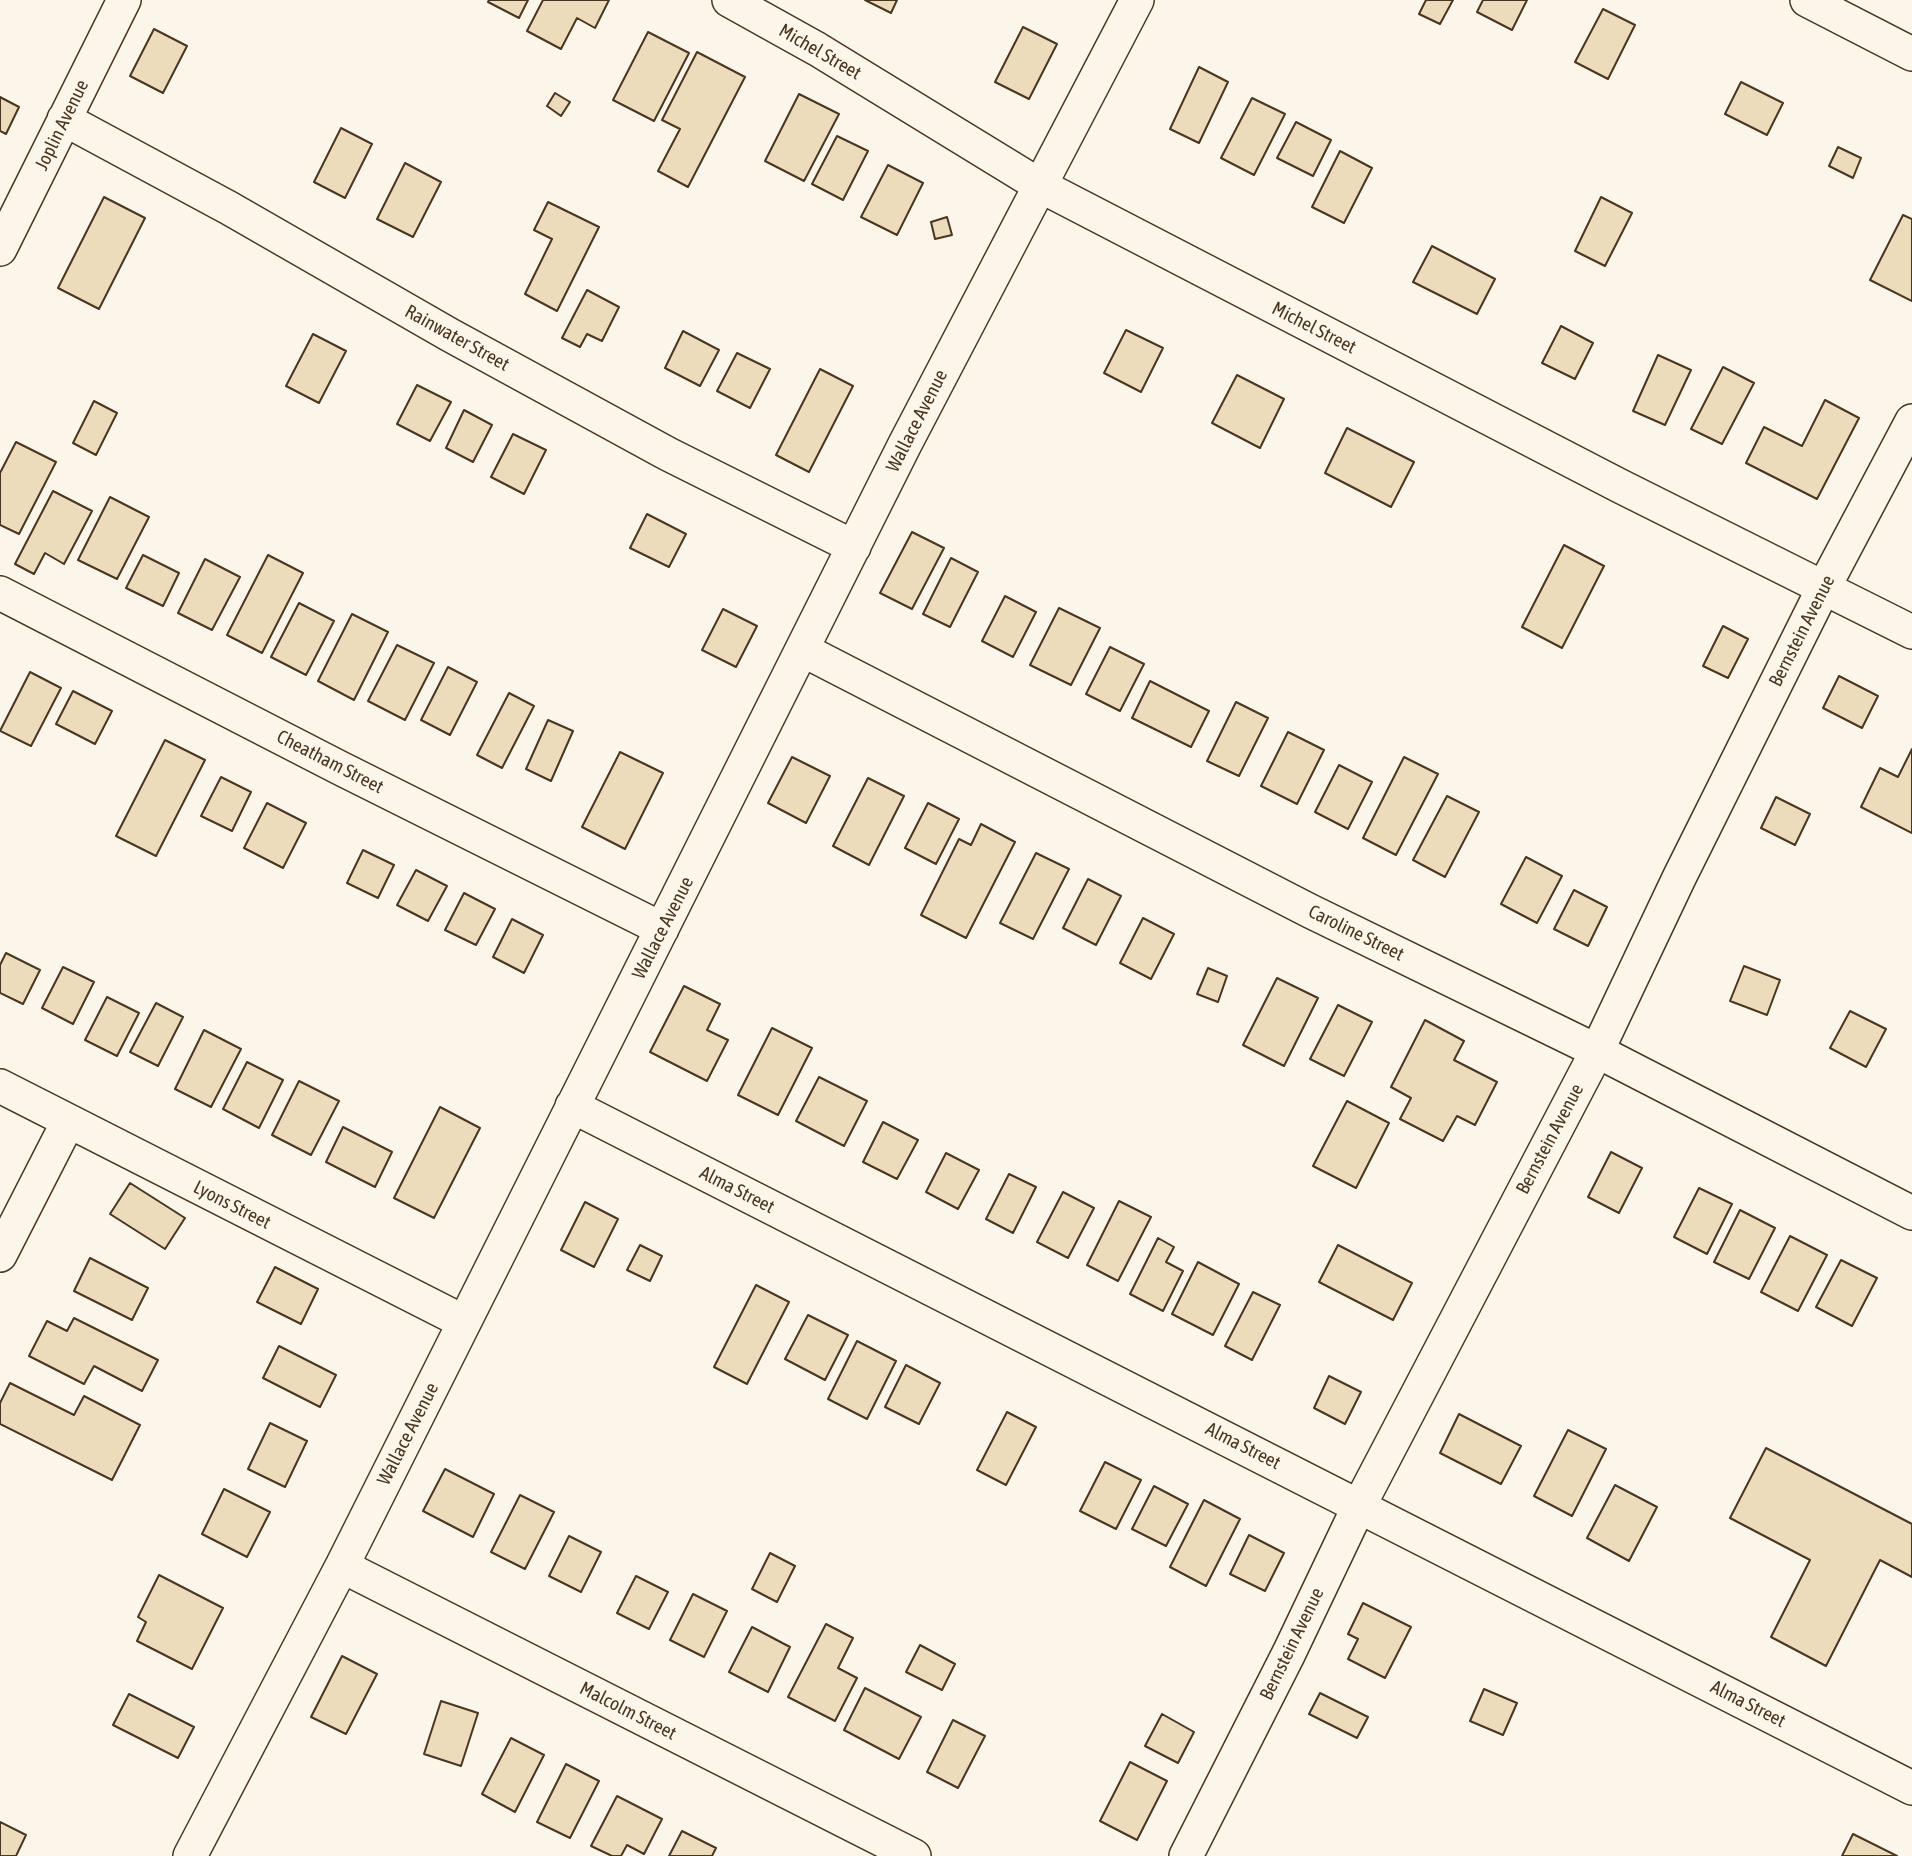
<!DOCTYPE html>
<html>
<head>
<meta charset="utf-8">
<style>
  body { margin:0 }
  canvas { display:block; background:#fbf6e9 }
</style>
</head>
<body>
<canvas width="1912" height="1856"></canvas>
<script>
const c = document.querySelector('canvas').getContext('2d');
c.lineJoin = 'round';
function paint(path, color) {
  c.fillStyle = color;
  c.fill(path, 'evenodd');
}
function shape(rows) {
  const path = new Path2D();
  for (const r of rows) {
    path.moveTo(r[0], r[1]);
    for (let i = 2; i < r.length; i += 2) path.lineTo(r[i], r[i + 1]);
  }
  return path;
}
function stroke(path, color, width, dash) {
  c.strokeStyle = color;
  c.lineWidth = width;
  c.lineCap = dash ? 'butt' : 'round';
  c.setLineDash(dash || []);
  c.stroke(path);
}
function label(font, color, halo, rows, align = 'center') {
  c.font = font + ' "Asap Condensed",sans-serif';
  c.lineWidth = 5;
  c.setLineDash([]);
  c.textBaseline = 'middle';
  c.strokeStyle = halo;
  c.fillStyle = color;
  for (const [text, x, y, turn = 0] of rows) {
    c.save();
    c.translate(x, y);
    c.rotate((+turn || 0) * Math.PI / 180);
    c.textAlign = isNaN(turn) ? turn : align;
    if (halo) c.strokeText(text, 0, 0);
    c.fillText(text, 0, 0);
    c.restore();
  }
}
const building = shape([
  [489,0,528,0,519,18,488,2,489,0],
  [543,0,609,0,595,28,577,18,561,49,527,31,543,0],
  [865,0,897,0,891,13,865,0],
  [1426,0,1453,0,1440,24,1419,14,1426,0],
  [1483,0,1527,0,1512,30,1477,12,1483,0],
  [1603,9,1635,25,1608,79,1575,62,1603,9],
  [1023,27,1057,44,1029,99,995,82,1023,27],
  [154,29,187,46,163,93,130,76,154,29],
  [648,32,689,53,654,121,613,100,648,32],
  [697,52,745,77,688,187,658,171,680,129,662,120,697,52],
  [1199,67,1228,82,1199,143,1170,129,1199,67],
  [1741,82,1783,103,1767,135,1725,114,1741,82],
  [555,93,570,102,561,116,547,106,555,93],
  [799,94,839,114,804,181,765,161,799,94],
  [0,97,19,107,6,134,0,131,0,97],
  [1252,98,1285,114,1254,175,1221,158,1252,98],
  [1296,122,1331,140,1313,176,1277,158,1296,122],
  [341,128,372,144,345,198,314,182,341,128],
  [837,136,868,151,843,200,812,184,837,136],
  [1838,147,1861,158,1853,178,1829,166,1838,147],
  [1340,151,1372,168,1344,223,1312,207,1340,151],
  [405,163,441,182,413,237,377,219,405,163],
  [888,165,923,183,897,235,861,217,888,165],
  [104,197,145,218,99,309,58,288,104,197],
  [1601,197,1632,213,1605,266,1575,251,1601,197],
  [548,202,599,227,557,311,525,294,552,239,534,230,548,202],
  [1903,215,1912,219,1912,301,1870,280,1903,215],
  [947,217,952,235,935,239,931,222,947,217],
  [1432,246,1495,279,1477,314,1413,282,1432,246],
  [587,290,619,307,602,341,587,334,580,347,562,338,587,290],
  [1561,326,1593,343,1575,379,1542,363,1561,326],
  [1126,330,1163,348,1141,392,1104,373,1126,330],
  [683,331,719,350,700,386,665,368,683,331],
  [313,334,346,351,319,403,286,386,313,334],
  [737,353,770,369,750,408,717,391,737,353],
  [1658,355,1691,370,1665,425,1633,411,1658,355],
  [1723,367,1754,383,1722,444,1691,429,1723,367],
  [820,369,853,386,809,472,776,455,820,369],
  [1237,375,1284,399,1260,448,1212,423,1237,375],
  [417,385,451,402,430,441,397,424,417,385],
  [1825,400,1859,418,1817,499,1746,463,1764,427,1802,446,1825,400],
  [94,401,117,413,96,455,73,443,94,401],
  [464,410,492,425,473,462,446,448,464,410],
  [1347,428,1414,462,1391,507,1325,473,1347,428],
  [513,434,546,450,524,494,491,477,513,434],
  [16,442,56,462,19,534,0,525,0,473,16,442],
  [53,491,92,511,64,564,45,553,34,574,15,564,53,491],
  [110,497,149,517,117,579,78,560,110,497],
  [647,514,686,534,669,567,630,548,647,514],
  [912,532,944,548,912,609,880,593,912,532],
  [1564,545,1604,566,1562,648,1522,627,1564,545],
  [143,555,179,573,163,606,126,588,143,555],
  [268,555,303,573,262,653,227,635,268,555],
  [951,558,978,572,950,627,923,614,951,558],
  [205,559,240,577,212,630,178,613,205,559],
  [1005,596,1036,612,1013,657,982,641,1005,596],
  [299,603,334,621,306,675,271,657,299,603],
  [1059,608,1100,628,1071,685,1030,665,1059,608],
  [723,609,757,626,736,667,702,650,723,609],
  [352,614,388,632,354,700,318,681,352,614],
  [1723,626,1748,639,1728,678,1703,666,1723,626],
  [397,645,434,663,405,720,368,701,397,645],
  [1110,647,1144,664,1120,711,1086,694,1110,647],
  [448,667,477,682,450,735,421,720,448,667],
  [30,672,61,688,31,746,0,731,30,672],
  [1839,676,1878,696,1862,728,1823,708,1839,676],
  [1150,681,1209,711,1191,747,1132,718,1150,681],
  [73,691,112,711,95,744,56,724,73,691],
  [509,693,534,706,502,768,477,755,509,693],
  [1236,702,1268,718,1239,776,1207,761,1236,702],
  [548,720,573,731,551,781,526,769,548,720],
  [1288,732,1324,750,1297,804,1261,786,1288,732],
  [165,740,205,760,156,856,116,836,165,740],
  [1912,749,1912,833,1861,807,1880,768,1898,777,1912,749],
  [620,752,663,773,625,849,582,827,620,752],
  [792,757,830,776,806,823,768,803,792,757],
  [1404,757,1438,774,1396,855,1363,838,1404,757],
  [1339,765,1372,782,1348,829,1315,812,1339,765],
  [221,777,251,792,232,831,201,816,221,777],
  [868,778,904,796,869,865,833,846,868,778],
  [1447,796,1479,812,1445,877,1413,860,1447,796],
  [1776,797,1810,814,1795,845,1761,828,1776,797],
  [267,803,306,823,283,868,244,848,267,803],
  [928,803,959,819,936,864,905,848,928,803],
  [981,824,1015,842,966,938,921,915,959,839,971,845,981,824],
  [363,850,394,865,378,898,347,883,363,850],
  [1036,853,1069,869,1033,939,1000,923,1036,853],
  [1526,857,1562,876,1537,923,1501,904,1526,857],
  [416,870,447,886,428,921,397,905,416,870],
  [1088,879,1121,896,1096,945,1063,928,1088,879],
  [1574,890,1607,907,1588,946,1554,929,1574,890],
  [464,893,495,909,476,945,445,930,464,893],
  [1143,918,1174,934,1151,979,1120,963,1143,918],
  [512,919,543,935,524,973,493,957,512,919],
  [6,953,40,970,23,1004,0,993,0,965,6,953],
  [1744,966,1780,980,1767,1015,1730,1001,1744,966],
  [63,967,94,982,73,1024,42,1008,63,967],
  [1208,968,1227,976,1218,1002,1197,994,1208,968],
  [1277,978,1318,998,1284,1066,1243,1045,1277,978],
  [684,986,720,1004,707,1030,728,1040,707,1081,650,1052,684,986],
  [107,997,139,1013,117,1056,85,1040,107,997],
  [156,1003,183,1017,158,1066,130,1052,156,1003],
  [1338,1005,1372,1022,1344,1076,1310,1059,1338,1005],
  [1850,1011,1886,1029,1866,1067,1830,1048,1850,1011],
  [1425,1020,1464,1041,1454,1060,1497,1082,1475,1125,1457,1116,1443,1141,1400,1119,1411,1098,1391,1087,1425,1020],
  [772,1028,812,1048,778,1115,738,1095,772,1028],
  [204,1030,241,1049,211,1107,175,1089,204,1030],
  [247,1062,283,1080,259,1128,223,1109,247,1062],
  [819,1077,867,1101,844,1146,796,1121,819,1077],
  [299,1081,339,1101,311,1155,272,1135,299,1081],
  [1347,1101,1389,1123,1356,1188,1313,1166,1347,1101],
  [440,1107,480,1128,434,1218,394,1198,440,1107],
  [883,1122,918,1140,897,1179,863,1162,883,1122],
  [343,1127,392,1152,375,1187,326,1162,343,1127],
  [1611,1152,1642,1168,1619,1213,1588,1197,1611,1152],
  [946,1153,979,1170,958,1209,926,1192,946,1153],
  [1009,1174,1036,1187,1013,1233,986,1219,1009,1174],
  [130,1183,185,1218,165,1249,110,1214,130,1183],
  [1699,1188,1732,1204,1707,1254,1674,1237,1699,1188],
  [1063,1192,1094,1208,1068,1258,1037,1242,1063,1192],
  [1119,1201,1151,1217,1118,1281,1087,1265,1119,1201],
  [585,1202,618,1219,594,1267,561,1250,585,1202],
  [1740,1210,1775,1228,1749,1279,1714,1262,1740,1210],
  [1790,1236,1827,1255,1798,1311,1761,1292,1790,1236],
  [1158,1238,1174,1247,1166,1262,1183,1271,1163,1311,1130,1294,1158,1238],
  [640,1245,662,1256,650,1281,627,1270,640,1245],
  [1338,1245,1412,1283,1393,1320,1319,1282,1338,1245],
  [90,1258,148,1288,132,1320,74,1291,90,1258],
  [1841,1260,1877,1278,1852,1326,1816,1307,1841,1260],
  [1198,1262,1239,1284,1213,1335,1172,1314,1198,1262],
  [275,1267,318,1289,301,1324,257,1302,275,1267],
  [756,1285,789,1302,747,1384,714,1367,756,1285],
  [1253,1292,1280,1305,1252,1360,1225,1346,1253,1292],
  [808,1315,848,1335,825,1380,785,1359,808,1315],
  [74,1318,158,1360,142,1391,94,1366,84,1384,29,1356,47,1321,67,1331,74,1318],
  [857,1341,896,1361,867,1419,828,1399,857,1341],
  [279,1346,336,1375,320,1407,263,1378,279,1346],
  [906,1365,940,1383,919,1424,885,1407,906,1365],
  [1329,1376,1361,1392,1345,1424,1314,1408,1329,1376],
  [10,1383,74,1415,84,1396,140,1425,112,1480,0,1424,0,1403,10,1383],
  [1007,1412,1036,1427,1006,1485,977,1470,1007,1412],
  [1459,1414,1521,1446,1501,1484,1440,1453,1459,1414],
  [270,1423,307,1441,285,1487,248,1469,270,1423],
  [1568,1430,1606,1449,1572,1516,1534,1496,1568,1430],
  [1766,1448,1912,1524,1912,1577,1880,1560,1826,1666,1771,1637,1810,1560,1730,1518,1766,1448],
  [1105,1462,1141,1480,1116,1529,1080,1511,1105,1462],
  [445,1469,494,1494,473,1537,423,1511,445,1469],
  [1615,1485,1657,1507,1629,1561,1587,1538,1615,1485],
  [1154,1486,1188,1504,1166,1546,1132,1529,1154,1486],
  [224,1489,270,1512,247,1557,202,1534,224,1489],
  [520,1495,554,1512,525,1569,491,1552,520,1495],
  [1204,1500,1240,1519,1206,1586,1170,1567,1204,1500],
  [1249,1535,1284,1553,1265,1591,1230,1574,1249,1535],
  [569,1536,601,1552,581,1592,549,1576,569,1536],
  [770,1553,795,1566,777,1602,752,1589,770,1553],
  [159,1575,223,1608,192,1669,137,1641,146,1622,138,1617,159,1575],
  [636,1576,668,1592,649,1629,617,1613,636,1576],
  [693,1594,727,1611,704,1657,670,1640,693,1594],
  [1363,1603,1411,1627,1385,1678,1348,1659,1358,1639,1348,1634,1363,1603],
  [826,1624,853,1638,838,1668,857,1678,835,1721,788,1697,826,1624],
  [752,1627,790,1647,768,1692,729,1672,752,1627],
  [920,1645,955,1664,942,1690,906,1672,920,1645],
  [342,1656,377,1674,346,1734,311,1717,342,1656],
  [865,1688,921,1717,899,1759,844,1730,865,1688],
  [1484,1689,1517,1703,1503,1735,1470,1721,1484,1689],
  [1320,1693,1368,1717,1357,1738,1309,1714,1320,1693],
  [129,1694,194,1727,178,1758,113,1725,129,1694],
  [441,1701,478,1713,461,1766,424,1754,441,1701],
  [1162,1714,1194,1732,1178,1763,1145,1746,1162,1714],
  [953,1720,985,1736,958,1788,927,1772,953,1720],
  [511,1738,544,1755,515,1812,482,1794,511,1738],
  [1130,1762,1167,1781,1137,1840,1100,1821,1130,1762],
  [566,1764,599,1781,570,1838,537,1822,566,1764],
  [617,1796,662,1819,644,1854,627,1845,621,1856,612,1856,591,1846,617,1796],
  [0,1822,26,1835,16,1856,0,1856,0,1822],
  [682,1831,716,1848,712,1856,669,1856,682,1831],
  [1853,1834,1897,1856,1842,1856,1853,1834]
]);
paint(building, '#ecdcbc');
stroke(building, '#4a3520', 2);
const minor = shape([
  [729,0,817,49,1039,185,1620,486,1912,632],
  [1807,0,1912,54],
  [64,119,229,208,450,335,668,454,854,547],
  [0,249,124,0],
  [0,593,340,768,662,929],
  [803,650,1310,911,1597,1051,1912,1213],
  [0,1086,464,1322],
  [572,1106,1912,1788],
  [0,1255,68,1122],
  [342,1566,914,1856],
  [190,1856,342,1566,905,444,1137,0],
  [1186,1856,1289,1653,1359,1506,1597,1051,1679,878,1823,589,1912,421]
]);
stroke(minor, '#4a3520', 36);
stroke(minor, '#fbf6e9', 33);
label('19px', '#4a3520', '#fbf6e9', [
  ["Michel Street",820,52,30],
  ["Joplin Avenue",62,125,-64],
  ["Michel Street",1314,328,27],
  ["Rainwater Street",457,338,29],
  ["Wallace Avenue",917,421,-63],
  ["Bernstein Avenue",1802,631,-63],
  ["Cheatham Street",330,762,27],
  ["Wallace Avenue",663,928,-63],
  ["Caroline Street",1356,933,26],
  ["Bernstein Avenue",1550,1139,-62],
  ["Alma Street",737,1190,27],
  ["Lyons Street",232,1205,27],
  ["Wallace Avenue",408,1434,-63],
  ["Alma Street",1243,1446,27],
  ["Bernstein Avenue",1292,1644,-64],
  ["Alma Street",1748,1704,27],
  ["Malcolm Street",628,1711,27]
]);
</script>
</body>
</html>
